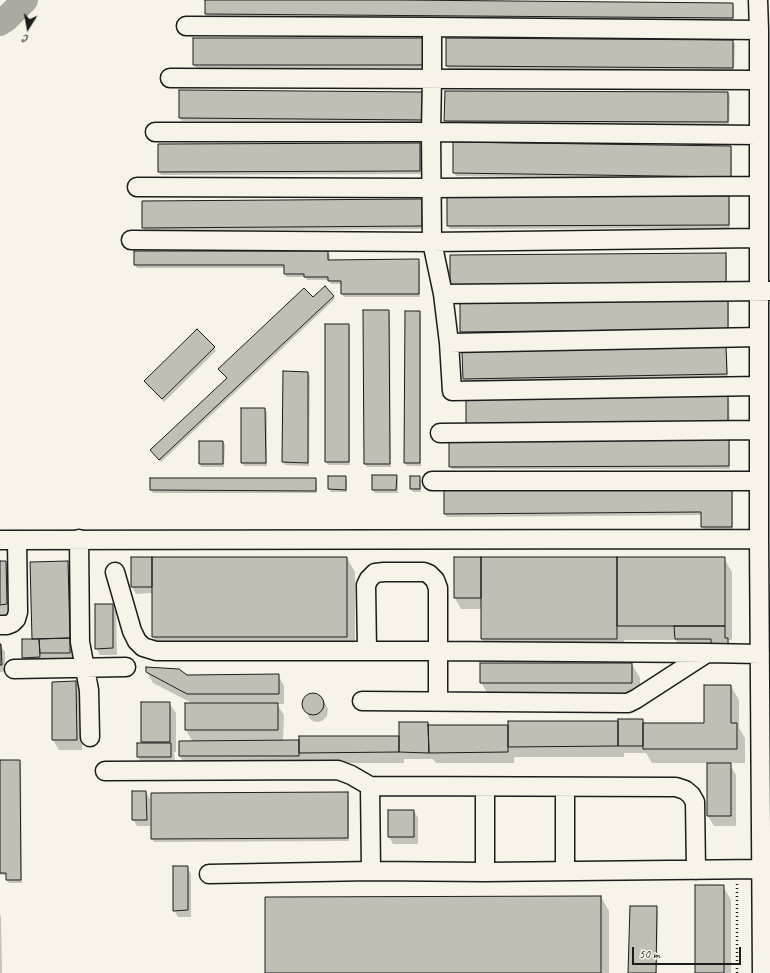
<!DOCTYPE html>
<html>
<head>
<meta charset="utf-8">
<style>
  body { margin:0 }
  #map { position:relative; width:770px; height:973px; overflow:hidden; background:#f7f3e8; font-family:Caveat,sans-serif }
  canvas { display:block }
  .north { position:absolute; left:8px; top:8px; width:40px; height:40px; -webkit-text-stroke:3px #f7f3e8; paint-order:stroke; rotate:191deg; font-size:11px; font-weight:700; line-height:16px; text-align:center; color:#1c1c1c }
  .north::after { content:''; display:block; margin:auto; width:14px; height:18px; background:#1c1c1c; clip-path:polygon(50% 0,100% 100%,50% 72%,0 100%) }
  .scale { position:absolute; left:632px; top:947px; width:109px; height:18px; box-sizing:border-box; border:2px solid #1c1c1c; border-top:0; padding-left:5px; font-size:12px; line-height:14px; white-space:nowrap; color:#1c1c1c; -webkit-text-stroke:3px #f7f3e8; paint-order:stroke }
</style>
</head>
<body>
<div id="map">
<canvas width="770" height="973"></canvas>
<div class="north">С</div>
<div class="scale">50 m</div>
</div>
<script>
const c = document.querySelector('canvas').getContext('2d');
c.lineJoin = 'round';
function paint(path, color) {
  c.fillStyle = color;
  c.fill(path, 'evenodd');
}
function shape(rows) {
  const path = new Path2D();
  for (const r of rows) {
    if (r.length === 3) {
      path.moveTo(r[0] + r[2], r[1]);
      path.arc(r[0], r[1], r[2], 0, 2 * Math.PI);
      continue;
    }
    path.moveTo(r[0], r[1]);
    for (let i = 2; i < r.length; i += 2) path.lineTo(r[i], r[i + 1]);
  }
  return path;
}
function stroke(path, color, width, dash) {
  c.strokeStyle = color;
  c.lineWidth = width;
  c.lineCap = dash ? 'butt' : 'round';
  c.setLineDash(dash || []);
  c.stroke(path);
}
paint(shape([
  [206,0,732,4,734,7,734,21,208,17,206,14],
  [423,39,425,68,196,68,194,65],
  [733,41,735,44,734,71,449,69,447,66],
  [423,93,425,123,182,121,180,118],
  [728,93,730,96,729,125,447,124,445,121],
  [454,143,731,147,732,150,732,180,456,176,454,173],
  [419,144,421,147,421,174,161,175,159,172],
  [728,197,730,200,730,228,450,229,448,226],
  [422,200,423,203,424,229,145,231,143,227],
  [328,252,330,255,330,261,418,260,420,264,420,297,344,297,342,294,342,284,331,284,329,280,307,280,305,277,286,277,285,274,285,268,137,268,135,265],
  [725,254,727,257,727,287,453,290],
  [333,296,335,299,161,462,153,453,151,450,313,298],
  [727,300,729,303,729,331,463,335,461,332],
  [388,311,390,314,391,467,367,467,365,464],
  [420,312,421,315,421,466,407,466,405,463],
  [326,325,348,325,350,328,350,465,328,465,326,462],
  [197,330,214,348,216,351,164,402,147,384,145,381],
  [726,348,727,351,728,377,465,382,464,378],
  [284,372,308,373,310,376,309,466,285,465,283,462],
  [727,395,729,398,730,425,469,428],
  [265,409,267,412,267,466,244,466,242,463],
  [729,439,730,442,730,469,452,469,450,466],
  [223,442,225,445,224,467,201,467,200,464],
  [396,476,398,479,398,493,375,493,373,490],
  [329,477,345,477,347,480,347,492,331,492,329,489],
  [419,477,421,480,421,492,413,492,411,489],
  [315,479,317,482,317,493,153,493,151,490],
  [445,488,733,489,733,530,704,530,702,527,702,515,447,517,445,514],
  [347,558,355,572,355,650,161,651,153,637,153,593,136,594,132,587],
  [455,558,724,558,732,572,732,640,728,640,731,645,680,646,676,640,624,640,624,653,490,653,482,639,482,609,461,609,455,598],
  [0,562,6,562,12,572,13,615,0,615],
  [68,562,70,565,71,643,73,646,73,659,27,664,23,657,33,640,31,563],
  [112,605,116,612,117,655,100,655,96,648],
  [0,645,5,652,5,672,0,672],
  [632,664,640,678,640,696,489,696,481,682],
  [147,672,186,676,278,675,284,686,284,704,277,704,284,715,283,741,400,737,428,723,429,726,509,726,619,722,643,720,645,724,705,724,731,686,739,700,739,728,745,738,745,763,729,763,736,775,736,826,714,826,708,816,708,763,652,763,646,753,624,753,624,757,514,757,514,763,436,763,433,759,404,759,404,763,304,763,186,767,180,756,180,742,193,742,186,730,194,704,153,683],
  [76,682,82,693,82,750,59,750,53,740],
  [312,693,318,694,321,696,328,709,327,716,322,721,317,722,313,721,310,719,304,708,303,705,304,700,306,697],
  [169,703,176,713,176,752,174,752,175,763,142,764,138,757,143,744,142,741],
  [0,761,20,761,21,764,22,883,9,883,7,880,7,875,0,875],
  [146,792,150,799,150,826,137,826,133,819],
  [347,793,349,796,349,841,154,842,152,839,152,794],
  [414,811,418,818,418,844,393,844,389,837],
  [187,867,191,874,191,917,178,917,174,910],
  [723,886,731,900,731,973,696,973],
  [601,897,609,911,609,973,266,973],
  [656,907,658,911,657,973,629,973],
  [0,915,1,916,2,973,0,973]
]), '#0003');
stroke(shape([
  [0,23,6,19,25,0]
]), '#aca9a2', 26);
const building = shape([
  [205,0,401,0,733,3,733,18,205,14,205,0],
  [193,38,424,38,424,65,193,65,193,38],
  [446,38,733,40,733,68,446,66,446,38],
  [179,90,424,92,424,120,179,118,179,90],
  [445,91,728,92,728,122,444,121,445,91],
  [453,142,731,146,731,177,453,173,453,142],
  [420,143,420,171,158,172,158,144,420,143],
  [729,196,729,225,447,226,447,197,729,196],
  [422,199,422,226,142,228,142,201,422,199],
  [134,251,328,251,328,260,419,259,419,294,341,294,341,281,328,281,328,277,304,277,304,274,284,274,284,265,134,265,134,251],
  [726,253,726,284,450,287,450,255,726,253],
  [325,286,334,296,159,460,150,450,227,378,218,369,304,288,313,297,325,286],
  [728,299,728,329,460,332,460,302,728,299],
  [363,310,389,310,390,464,364,464,363,310],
  [405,311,420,311,420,463,404,463,405,311],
  [325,324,349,324,349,462,325,462,325,324],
  [197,329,215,347,162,399,144,381,197,329],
  [726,347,727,374,463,379,462,352,726,347],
  [283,371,308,372,308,463,282,462,283,371],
  [728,394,728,422,466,425,466,397,728,394],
  [241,408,265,408,266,463,241,463,241,408],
  [449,438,729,438,729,466,449,467,449,438],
  [199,441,223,441,223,464,199,464,199,441],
  [372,475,397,475,396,490,372,490,372,475],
  [328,476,346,476,346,490,328,489,328,476],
  [410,476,420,476,420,489,410,489,410,476],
  [150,478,316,478,316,491,150,490,150,478],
  [732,485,732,527,701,527,701,512,444,514,444,487,732,485],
  [131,557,152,557,152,587,131,587,131,557],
  [152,557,347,557,347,637,152,637,152,557],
  [454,557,481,557,481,598,454,598,454,557],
  [481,557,617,557,617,639,481,639,481,557],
  [617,557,725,557,725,626,617,626,617,557],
  [0,561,6,561,7,604,0,605,0,561],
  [68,561,70,638,32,639,30,562,68,561],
  [95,604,113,604,113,648,95,649,95,604],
  [674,626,725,626,725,638,728,638,728,646,711,646,711,639,675,639,674,626],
  [70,638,70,653,40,653,39,639,70,638],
  [22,639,39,639,40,657,22,658,22,639],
  [0,644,1,644,2,665,0,665,0,644],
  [480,663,632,663,632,683,480,683,480,663],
  [146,667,179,669,187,675,279,674,279,694,187,694,146,672,146,667],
  [76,681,77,740,52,740,52,682,76,681],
  [704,685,731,685,731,723,737,723,737,749,643,749,643,723,704,723,704,685],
  [313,704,11],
  [141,702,170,702,170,742,141,742,141,702],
  [185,703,278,703,278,730,185,730,185,703],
  [618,719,643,719,643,746,618,746,618,719],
  [508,721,618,721,618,746,508,747,508,721],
  [399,722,428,722,429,753,399,752,399,722],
  [428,725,508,725,508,752,429,753,428,725],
  [299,736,399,736,399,752,299,753,299,736],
  [299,740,299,756,179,756,179,741,299,740],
  [137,743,171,743,171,757,137,757,137,743],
  [0,760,20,760,21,880,6,880,6,873,0,873,0,760],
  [707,763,731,763,731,816,707,816,707,763],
  [132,791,146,791,147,820,132,820,132,791],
  [348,792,348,838,151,839,151,793,348,792],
  [388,810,414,810,414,837,388,837,388,810],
  [173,866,188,866,188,910,173,911,173,866],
  [695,885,724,885,724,973,695,973,695,885],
  [601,896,601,973,265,973,265,897,601,896],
  [630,906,657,906,656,973,628,973,630,906]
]);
paint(building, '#c0beb5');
stroke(building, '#1c1c1c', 1);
const minor = shape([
  [758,0,759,30,759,539,762,973],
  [186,26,432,27,759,30],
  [432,27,432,79,431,132,432,242,443,294,449,343,452,391,759,386],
  [170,78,759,80],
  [155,132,431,132,759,135],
  [137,187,431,188,759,186],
  [131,240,432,242,758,238],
  [443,294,770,291],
  [449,343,759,337],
  [440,433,759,430],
  [432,481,759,481],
  [79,539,80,642,89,690,90,737],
  [0,540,759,539],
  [115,572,132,631,137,641,143,647,156,651,438,651,707,653],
  [0,625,7,625,12,623,16,619,18,612,17,540],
  [367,651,366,585,369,579,375,573,384,572,424,572,429,574,435,580,438,588,438,701],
  [14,669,126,667],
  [362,701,628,703,636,699,707,653,760,654],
  [105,771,338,770,351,775,370,786],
  [485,787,485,872],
  [565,787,565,871],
  [371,871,370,786,676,787,685,790,691,795,695,802,696,870],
  [209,874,371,871,485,872,762,869]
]);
stroke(minor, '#1c1c1c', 21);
stroke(shape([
  [737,973,737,884]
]), '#1c1c1c', 2.5, [1, 3]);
stroke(minor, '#f7f3e8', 18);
</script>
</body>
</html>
